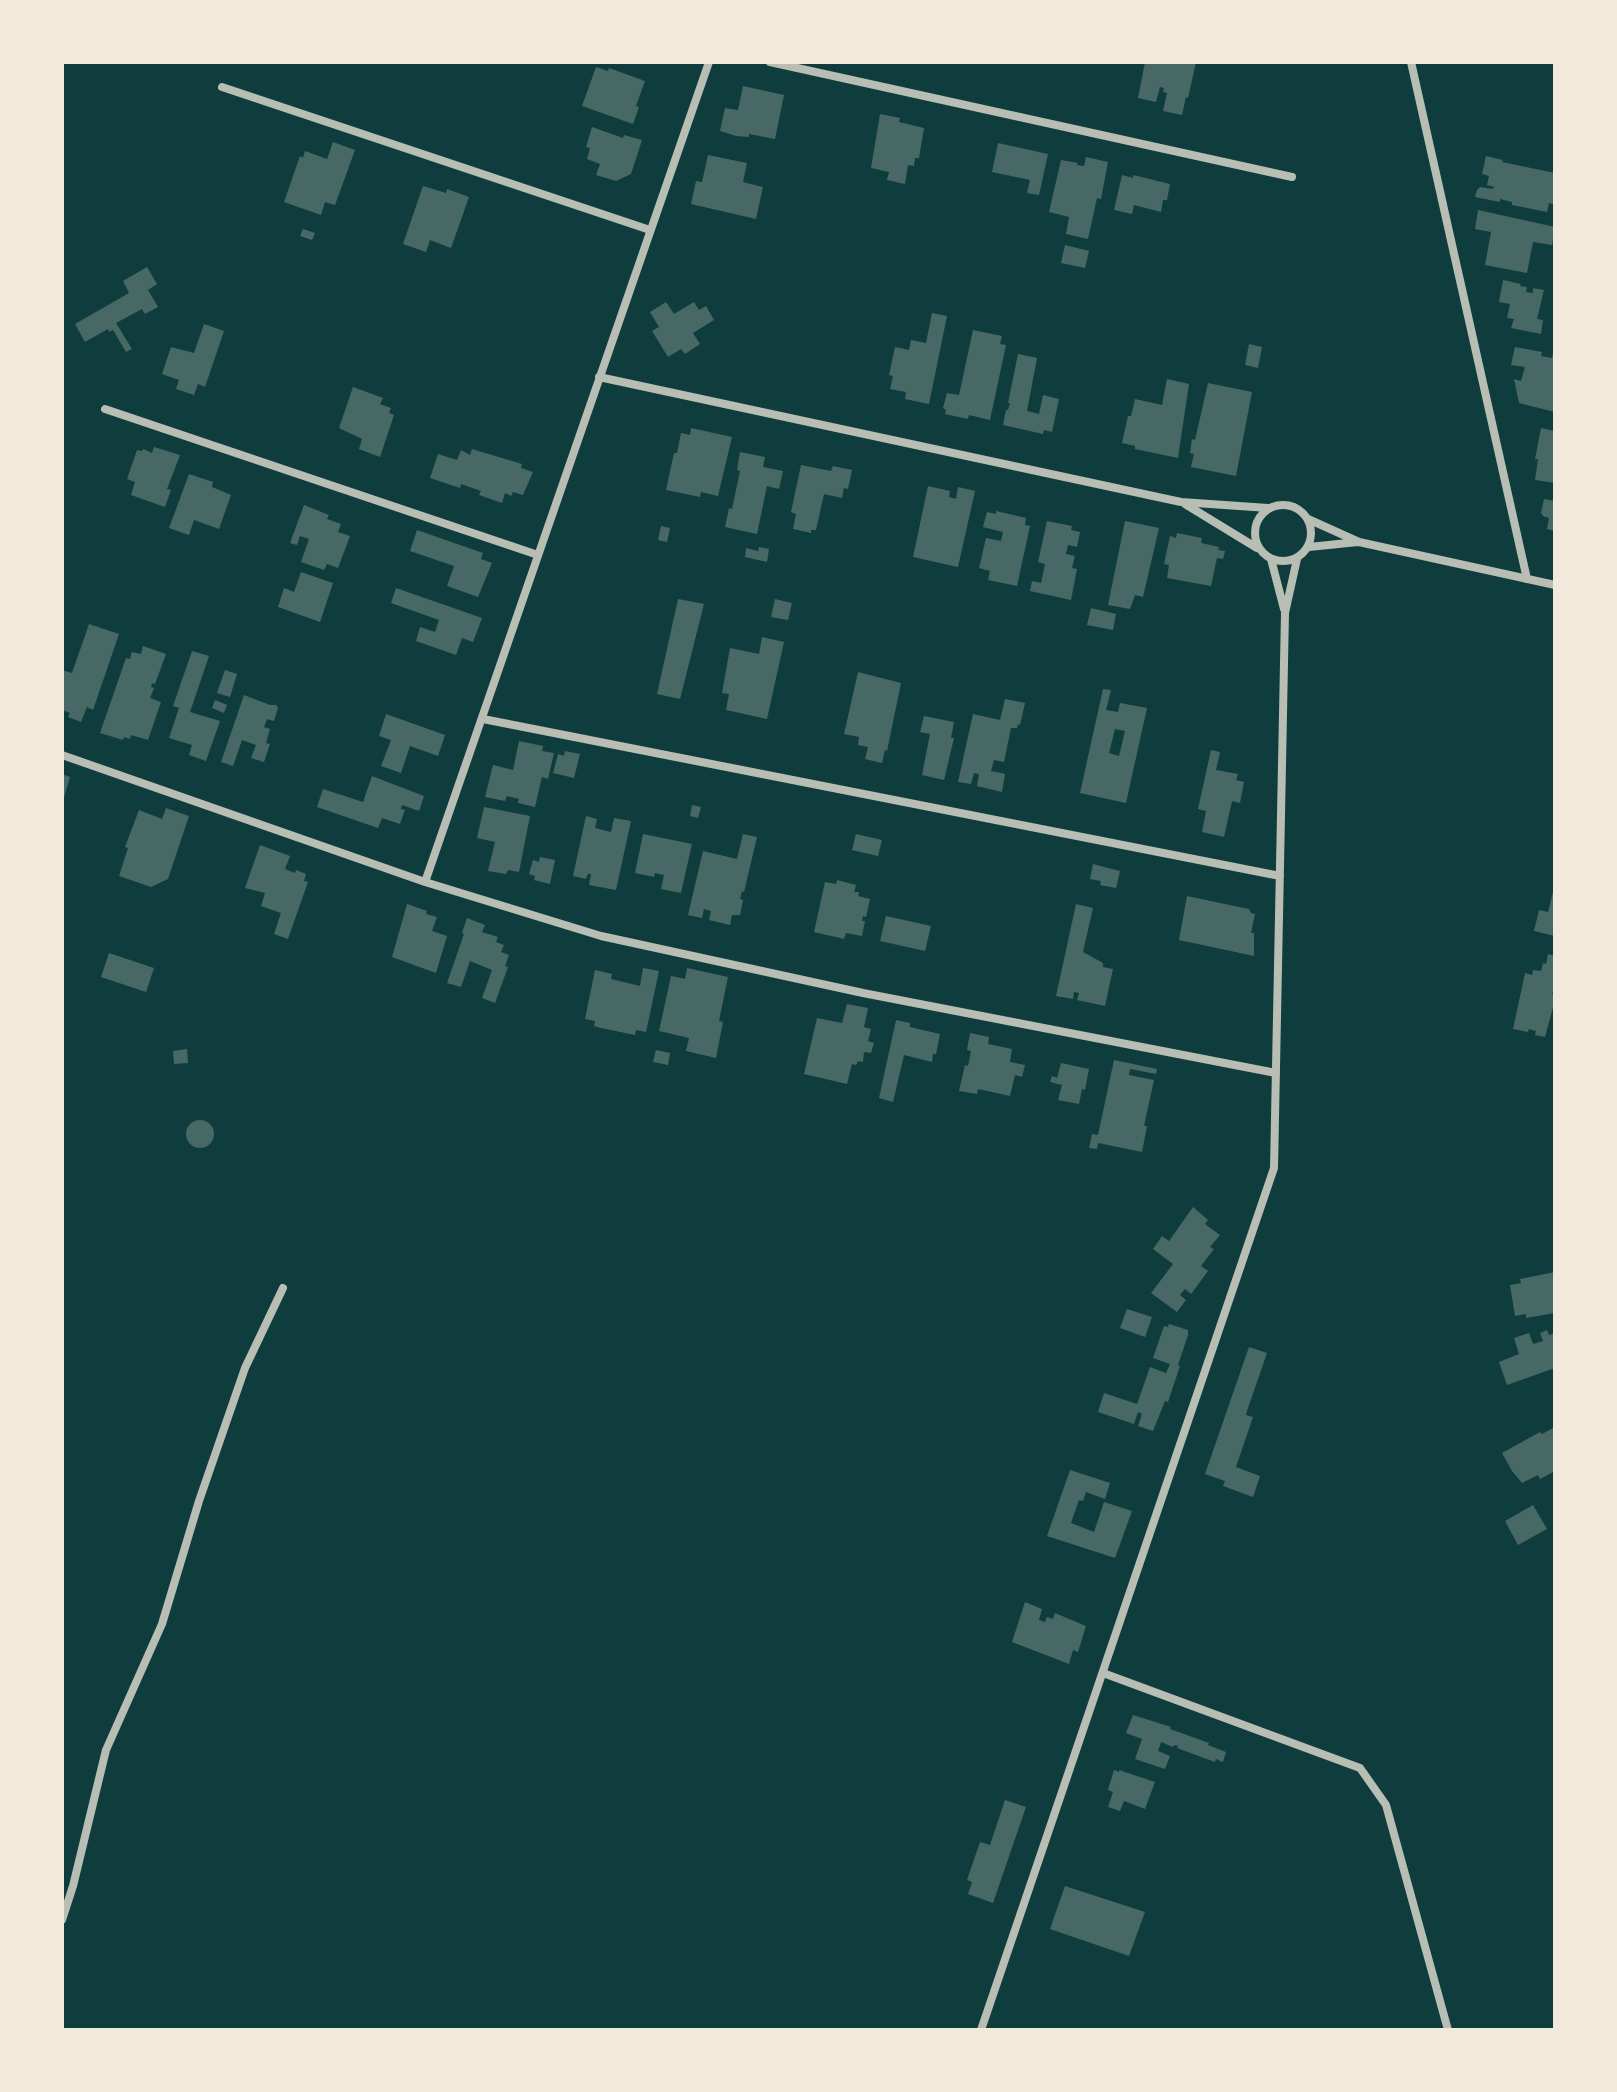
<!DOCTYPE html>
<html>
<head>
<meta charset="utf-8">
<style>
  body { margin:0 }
  #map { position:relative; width:1617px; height:2092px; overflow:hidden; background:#0f3d3e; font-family:Figtree,sans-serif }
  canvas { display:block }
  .frame { position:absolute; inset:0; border:64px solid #f1e9da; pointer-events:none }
</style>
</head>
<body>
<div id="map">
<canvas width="1617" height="2092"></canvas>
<div class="frame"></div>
</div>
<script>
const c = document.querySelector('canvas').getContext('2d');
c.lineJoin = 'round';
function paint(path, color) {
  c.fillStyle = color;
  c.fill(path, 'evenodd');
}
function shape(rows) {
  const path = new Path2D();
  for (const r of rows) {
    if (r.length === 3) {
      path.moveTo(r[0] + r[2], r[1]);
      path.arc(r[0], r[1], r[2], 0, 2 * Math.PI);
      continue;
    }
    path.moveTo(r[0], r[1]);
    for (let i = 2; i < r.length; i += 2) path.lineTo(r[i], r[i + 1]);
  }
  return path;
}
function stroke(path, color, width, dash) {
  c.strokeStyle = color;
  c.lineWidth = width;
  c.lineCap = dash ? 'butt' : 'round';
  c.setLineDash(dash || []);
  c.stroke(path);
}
paint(shape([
  [1145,62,1196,62,1188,98,1186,97,1182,115,1163,111,1167,93,1163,92,1164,88,1160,87,1156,102,1138,98],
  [596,67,608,71,609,68,645,81,636,106,639,107,633,124,582,106],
  [743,86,784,95,775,139,749,134,749,137,736,136,720,131,725,108,738,110],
  [880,114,900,118,899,122,924,128,919,158,915,158,914,166,908,165,905,184,887,180,889,172,871,168],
  [592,127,623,138,624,135,642,140,631,174,616,181,596,175,600,164,587,159,590,148,586,147],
  [333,142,355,150,335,205,325,202,321,215,284,202,300,156,303,158,305,151,327,159],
  [998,143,1048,154,1039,195,1027,193,1030,180,992,172],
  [708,155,747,163,743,182,763,187,756,219,691,204,696,181,702,182],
  [1486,156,1503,160,1502,162,1555,173,1555,205,1549,203,1547,212,1512,205,1512,202,1500,199,1500,202,1475,197,1477,190,1480,187,1493,189,1494,187,1487,185,1489,176,1482,174],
  [1086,157,1108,162,1101,199,1097,198,1088,239,1066,234,1069,217,1049,212,1061,160,1078,163,1077,165,1084,166],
  [1122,175,1133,178,1133,175,1170,184,1167,200,1163,200,1161,212,1134,205,1132,214,1114,210],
  [423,186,446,193,447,189,469,197,451,248,430,240,426,252,403,244],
  [1478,210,1555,227,1552,245,1533,242,1527,273,1485,265,1491,232,1475,229],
  [303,229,315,233,312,240,300,236],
  [1065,245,1089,251,1085,268,1061,263],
  [147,267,157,284,148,290,158,307,145,314,142,309,116,323,132,349,126,352,113,330,109,332,108,329,85,342,75,324,129,293,123,281],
  [1503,280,1521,284,1520,286,1527,287,1526,292,1533,293,1533,288,1544,290,1537,319,1543,320,1541,334,1511,328,1514,319,1507,318,1510,304,1499,302],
  [666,302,674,314,694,302,699,310,706,306,714,320,693,333,700,344,685,354,681,349,668,357,652,331,659,327,650,312],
  [932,313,947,316,929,404,905,399,906,392,890,389,893,376,889,375,895,347,909,350,911,340,926,343],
  [204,324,224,331,205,387,198,384,194,395,176,389,179,380,162,374,171,347,194,353],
  [973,330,1002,336,1000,344,1006,345,990,420,969,415,968,419,945,414,946,410,943,408,947,393,959,395],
  [1249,344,1262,347,1258,368,1245,365],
  [1515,347,1542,352,1541,356,1552,358,1553,353,1555,353,1555,412,1519,403,1514,379,1521,381,1525,367,1511,365],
  [1018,354,1037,358,1027,411,1039,414,1043,395,1059,399,1052,432,1044,430,1043,434,1003,425,1006,410,1008,410,1010,403,1008,403],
  [1167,379,1189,384,1178,458,1135,449,1135,446,1122,443,1128,416,1131,416,1135,399,1162,405],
  [1208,383,1252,392,1236,476,1191,467,1194,454,1190,453,1192,439,1195,440],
  [353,387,383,398,380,404,391,408,389,413,394,415,380,457,359,449,362,439,339,428],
  [691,428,732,437,718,496,701,492,700,497,666,490,674,453,677,453,681,433,690,435],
  [1541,428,1555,431,1555,483,1535,480,1538,459,1535,459],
  [154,447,180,455,167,489,171,490,165,507,131,495,135,482,127,479,137,450,142,451,143,449,152,453],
  [472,449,522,464,521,468,533,472,523,495,513,492,511,496,505,493,502,503,479,495,481,491,461,484,460,488,430,478,438,454,457,460,461,450,470,455],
  [740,452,765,457,763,467,783,471,779,489,767,486,757,534,725,527,729,508,732,509,740,471,737,470],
  [801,465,831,471,833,466,852,470,848,489,844,488,842,498,824,494,816,530,811,530,811,533,793,529,796,514,791,512],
  [189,474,213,482,212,487,231,495,219,529,194,520,189,535,169,528],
  [928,486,950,491,949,497,956,499,958,487,975,491,958,567,913,557],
  [1544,499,1555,501,1555,531,1547,529,1549,518,1543,516,1541,513],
  [304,505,329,515,327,519,341,524,338,532,350,536,338,568,327,564,324,570,301,562,309,539,300,536,297,545,290,543],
  [996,511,1026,518,1025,525,1030,526,1017,586,988,580,990,571,979,568,986,538,1001,541,1003,532,983,527,987,512,996,514],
  [1047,521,1072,526,1071,530,1080,532,1077,547,1068,545,1066,554,1075,556,1072,568,1077,569,1071,600,1030,591,1032,581,1041,583,1045,564,1038,562],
  [1125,521,1159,528,1143,597,1135,595,1130,609,1108,605],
  [661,526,670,528,667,542,658,540],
  [417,530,483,553,481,559,492,563,478,597,447,586,454,566,410,551],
  [1177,533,1202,538,1201,543,1219,547,1218,550,1225,551,1223,559,1217,558,1211,586,1167,578,1169,565,1164,564,1170,536,1176,538],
  [759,547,769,549,767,562,745,557,746,548,758,551],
  [301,572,333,583,320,622,278,607,284,588,294,592],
  [396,588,482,618,473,642,462,638,456,655,416,641,420,627,435,632,439,620,391,603],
  [678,599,704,604,680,699,657,694],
  [775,599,792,603,788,620,771,617],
  [1091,608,1116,614,1113,630,1087,625],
  [89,624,119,634,93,710,87,707,81,722,68,717,70,713,62,710,62,670,72,673],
  [762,637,784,642,767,719,726,710,729,694,722,693,730,648,759,654],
  [143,646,166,654,155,684,152,683,151,687,154,688,150,698,161,702,148,740,131,735,130,739,124,737,123,740,100,733,126,658,130,659,132,652,141,654],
  [192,651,209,656,190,712,220,721,206,761,189,755,192,745,169,738,179,708,173,706],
  [225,670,237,674,230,697,217,693],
  [858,672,901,683,887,751,885,750,882,763,865,759,868,747,858,745,859,737,844,734],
  [1103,689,1111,690,1106,710,1118,712,1120,703,1147,708,1126,803,1080,793],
  [1115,729,1125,731,1119,756,1109,753],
  [244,695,270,705,276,705,278,708,274,721,267,719,264,727,270,729,266,743,270,744,264,762,251,758,256,745,242,740,233,766,221,762],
  [1005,699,1025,703,1020,725,1018,724,1017,728,1011,728,1004,762,994,760,991,771,1005,774,1002,792,977,786,979,774,974,773,971,784,958,782,973,714,1000,720],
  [215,700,227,705,224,713,212,708],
  [386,714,445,735,438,756,410,746,401,773,381,766,391,740,379,736],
  [924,716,954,722,951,738,954,738,944,780,922,775,930,734,920,732],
  [519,741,543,746,542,751,554,753,548,779,542,777,535,807,518,803,519,799,507,796,505,801,485,797,493,765,513,770],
  [1211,750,1220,752,1216,770,1238,774,1236,780,1244,782,1240,803,1232,801,1224,837,1202,832,1206,811,1198,809],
  [565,751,580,754,574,778,553,773,558,754,564,756],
  [62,774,70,777,63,801,62,801],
  [372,776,424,796,419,811,402,805,401,809,405,810,400,824,382,818,378,828,317,807,323,789,363,802],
  [692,805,701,807,698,818,690,816],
  [484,807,530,816,519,872,508,870,506,874,488,871,495,842,477,838],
  [166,808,189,816,168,879,151,887,119,876,128,848,125,847,139,810,162,819],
  [586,816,597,819,595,828,611,832,614,818,631,821,616,890,589,885,591,874,588,874,586,879,573,876],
  [643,834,692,844,681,893,661,889,664,875,655,873,654,877,635,873],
  [743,834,757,837,744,892,742,891,740,899,743,900,740,915,732,915,730,925,709,920,711,911,704,909,702,918,688,915,703,851,737,859],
  [856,834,882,840,878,856,852,850],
  [260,845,290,856,285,869,295,873,296,870,306,874,304,881,308,882,288,939,274,934,281,913,261,906,265,893,245,888],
  [540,857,555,860,550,884,534,880,535,876,529,874,533,860,539,862],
  [1093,864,1120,871,1116,888,1100,885,1101,881,1090,879],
  [837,880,856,885,854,892,859,892,858,896,870,899,866,917,863,916,862,921,865,921,862,936,846,933,844,939,814,932,825,882,836,884],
  [1554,888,1555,889,1555,936,1534,931,1539,910,1548,912],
  [1187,896,1249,909,1251,913,1255,914,1251,933,1254,933,1254,956,1179,940],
  [407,904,427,911,426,914,437,917,432,931,447,936,436,973,392,957],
  [1076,904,1093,908,1083,952,1103,963,1103,967,1113,969,1105,1006,1077,1000,1079,993,1074,992,1073,999,1056,996],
  [886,916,931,926,925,951,880,941],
  [467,918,485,925,482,932,498,937,496,942,504,945,501,952,509,955,505,966,508,967,495,1003,482,998,492,970,470,961,461,987,447,983,464,934,462,933],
  [109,953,154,968,146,992,101,977],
  [1548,954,1555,956,1555,987,1552,994,1555,994,1555,1000,1545,1037,1535,1035,1536,1031,1529,1029,1528,1032,1513,1029,1525,973,1532,975,1533,970,1541,971,1543,963,1546,964],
  [643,968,659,971,646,1032,636,1030,635,1035,601,1028,594,1026,595,1021,585,1019,595,970,612,974,611,979,640,986],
  [687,968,728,977,719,1021,723,1022,716,1058,686,1051,689,1038,659,1031,671,976,685,979],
  [847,1004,868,1008,864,1027,871,1029,868,1041,874,1043,871,1053,864,1052,863,1062,858,1061,856,1065,852,1064,847,1084,804,1074,817,1018,842,1023],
  [896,1020,910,1023,910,1027,940,1034,936,1054,933,1054,932,1062,904,1055,893,1102,879,1098],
  [970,1033,989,1037,988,1044,1012,1049,1010,1062,1025,1065,1022,1077,1015,1075,1010,1096,978,1089,977,1094,959,1091,965,1065,968,1066,971,1051,967,1050],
  [187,1049,188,1063,174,1064,173,1051],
  [656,1050,670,1053,668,1065,653,1062],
  [1114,1060,1157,1069,1156,1074,1130,1069,1129,1075,1154,1080,1144,1126,1147,1126,1142,1152,1098,1143,1097,1149,1089,1148,1092,1134,1098,1135],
  [1061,1063,1089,1069,1085,1090,1082,1089,1079,1104,1058,1100,1062,1085,1050,1082,1052,1076,1057,1078],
  [200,1134,14],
  [1193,1207,1208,1220,1205,1224,1220,1235,1210,1247,1214,1249,1201,1266,1208,1271,1191,1294,1185,1289,1180,1295,1186,1300,1177,1312,1151,1293,1173,1264,1153,1249,1162,1236,1169,1241],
  [1555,1272,1555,1313,1526,1318,1526,1314,1515,1316,1510,1285,1521,1283,1520,1279],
  [1127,1309,1152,1317,1145,1337,1120,1328],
  [1169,1324,1188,1330,1188,1335,1178,1365,1180,1366,1168,1402,1165,1401,1153,1431,1138,1426,1142,1414,1138,1412,1134,1424,1098,1412,1104,1393,1137,1404,1150,1367,1166,1373,1170,1364,1153,1358,1164,1326,1168,1327],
  [1547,1330,1549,1335,1555,1333,1555,1368,1507,1385,1499,1362,1519,1354,1514,1338,1529,1333,1533,1344,1543,1341,1540,1333],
  [1249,1347,1267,1353,1247,1411,1246,1415,1253,1417,1236,1467,1260,1476,1253,1497,1223,1486,1225,1481,1205,1474],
  [1555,1427,1555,1471,1540,1479,1538,1475,1522,1483,1512,1471,1502,1453,1540,1432,1542,1434],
  [1070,1470,1110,1483,1105,1499,1086,1492,1083,1501,1079,1500,1071,1523,1094,1532,1104,1502,1132,1511,1115,1558,1047,1536],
  [1533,1505,1547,1529,1518,1545,1505,1521],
  [1025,1602,1042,1609,1039,1620,1045,1622,1047,1617,1053,1619,1055,1613,1086,1626,1078,1652,1073,1650,1069,1664,1012,1642],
  [1133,1715,1171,1727,1170,1729,1209,1743,1208,1745,1226,1752,1223,1762,1216,1759,1215,1762,1177,1748,1178,1746,1174,1745,1173,1747,1161,1742,1158,1751,1170,1756,1165,1769,1135,1759,1142,1739,1126,1733],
  [1114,1770,1119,1772,1119,1770,1155,1782,1145,1809,1124,1801,1120,1811,1108,1807,1113,1792,1108,1790],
  [1005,1800,1026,1807,993,1903,968,1894,972,1882,967,1880,980,1842,990,1845],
  [1065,1886,1145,1912,1129,1956,1050,1929]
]), '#486865');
stroke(shape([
  [709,62,425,882,601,936,863,993,1276,1073],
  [770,62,1292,177],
  [1411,62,1527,579],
  [222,87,650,230],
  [599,377,1181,502,1268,508],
  [105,409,538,555],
  [1185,504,1257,548],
  [1283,533,28],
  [1308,519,1359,542,1555,585],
  [1309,547,1358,542],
  [1271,559,1284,609],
  [483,719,1280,876],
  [62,755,425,882],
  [1103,1673,1360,1768,1386,1805,1448,2030],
  [62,1920,73,1886,106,1750,162,1624,199,1501,245,1368,283,1288],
  [981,2030,1274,1168,1285,613,1297,559]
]), '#b8beb3', 8);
</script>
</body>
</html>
